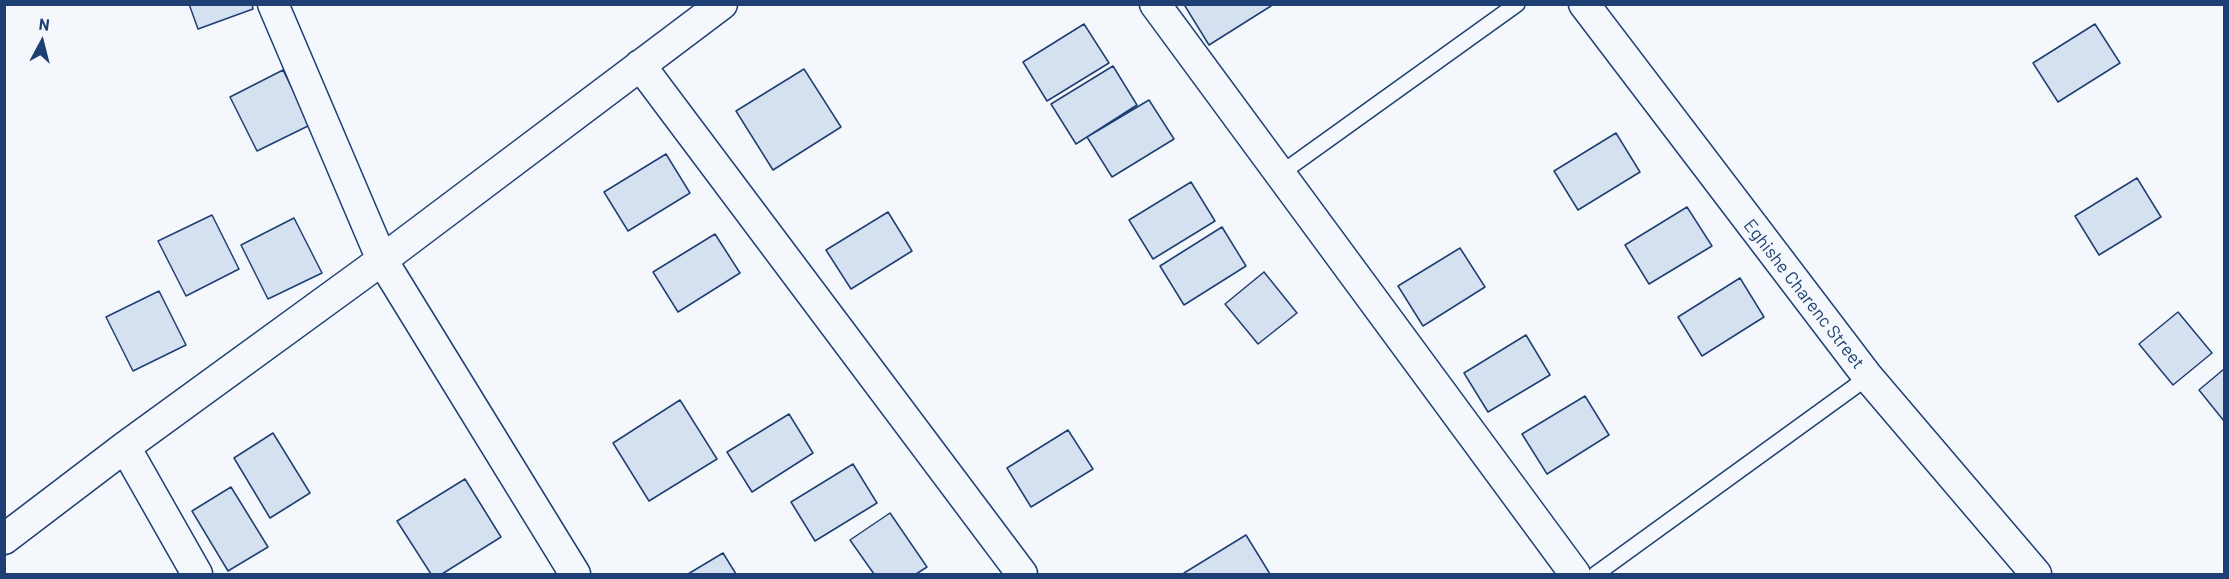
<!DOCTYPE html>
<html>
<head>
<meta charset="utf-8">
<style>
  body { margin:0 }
  #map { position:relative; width:2229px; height:579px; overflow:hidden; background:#f4f7fb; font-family:Barlow,sans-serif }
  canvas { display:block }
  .frame { position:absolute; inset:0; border:6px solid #1d3f73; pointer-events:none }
  .north { position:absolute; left:12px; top:12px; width:60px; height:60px; -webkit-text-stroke:4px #f4f7fb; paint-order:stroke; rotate:7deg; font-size:16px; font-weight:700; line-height:24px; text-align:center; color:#1d3f73 }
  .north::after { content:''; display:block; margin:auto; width:21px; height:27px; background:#1d3f73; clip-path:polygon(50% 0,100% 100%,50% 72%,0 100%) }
</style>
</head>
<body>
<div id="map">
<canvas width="2229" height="579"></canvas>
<div class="frame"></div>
<div class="north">N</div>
</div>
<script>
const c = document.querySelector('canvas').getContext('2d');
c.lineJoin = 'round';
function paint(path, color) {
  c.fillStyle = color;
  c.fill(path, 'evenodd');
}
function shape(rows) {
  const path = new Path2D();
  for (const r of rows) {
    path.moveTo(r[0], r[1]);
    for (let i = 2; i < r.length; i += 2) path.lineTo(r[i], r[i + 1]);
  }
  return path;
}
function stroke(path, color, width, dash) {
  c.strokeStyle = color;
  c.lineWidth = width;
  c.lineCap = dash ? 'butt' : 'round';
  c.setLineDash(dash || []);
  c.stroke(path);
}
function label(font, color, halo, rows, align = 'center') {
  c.font = font + ' Barlow,sans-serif';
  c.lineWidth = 4.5;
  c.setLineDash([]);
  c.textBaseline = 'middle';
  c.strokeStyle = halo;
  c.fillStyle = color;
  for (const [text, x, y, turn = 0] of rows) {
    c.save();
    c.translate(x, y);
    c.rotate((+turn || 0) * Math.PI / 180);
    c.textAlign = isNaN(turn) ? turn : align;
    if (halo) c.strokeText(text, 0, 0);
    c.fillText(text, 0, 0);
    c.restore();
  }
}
const building = shape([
  [189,4,252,4,253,9,198,29,189,4],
  [1187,4,1270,4,1271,6,1209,45,1185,6,1187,4],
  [1084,24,1109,63,1047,101,1023,62,1084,24],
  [2095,24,2120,63,2058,102,2033,63,2095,24],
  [1113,66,1137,105,1076,144,1051,104,1113,66],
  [804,69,841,127,773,170,736,111,804,69],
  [283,70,310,125,257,151,230,97,283,70],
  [1149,100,1174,139,1112,177,1087,137,1149,100],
  [1616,133,1640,172,1578,210,1554,171,1616,133],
  [666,154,690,193,628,231,604,192,666,154],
  [2137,178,2161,217,2099,255,2075,216,2137,178],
  [1191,182,1215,221,1153,259,1129,220,1191,182],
  [1687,207,1712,246,1649,284,1625,245,1687,207],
  [888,212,912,251,851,289,826,250,888,212],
  [212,215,239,269,186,296,158,241,212,215],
  [294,218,322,273,268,299,241,245,294,218],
  [1222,227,1246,266,1184,305,1160,266,1222,227],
  [715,234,740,273,678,312,653,272,715,234],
  [1460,248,1485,287,1423,326,1398,286,1460,248],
  [1264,272,1297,313,1258,344,1225,304,1264,272],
  [1740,278,1764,317,1702,356,1678,317,1740,278],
  [159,291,186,345,133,371,106,317,159,291],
  [2178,312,2212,353,2173,385,2139,344,2178,312],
  [1526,335,1550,375,1488,412,1464,373,1526,335],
  [2224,369,2224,421,2199,390,2224,369],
  [1585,396,1609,435,1547,474,1522,434,1585,396],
  [680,400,717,459,649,501,613,443,680,400],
  [789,414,813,453,752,492,727,452,789,414],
  [1068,430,1093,469,1031,507,1007,468,1068,430],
  [273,433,310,493,270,518,234,458,273,433],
  [853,464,877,503,815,541,791,502,853,464],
  [465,479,501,537,442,574,431,574,397,521,465,479],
  [231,487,268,547,228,571,192,511,231,487],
  [890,513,927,567,916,574,874,574,850,540,890,513],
  [1246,535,1270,574,1185,574,1184,573,1246,535],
  [723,553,736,574,688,574,723,553]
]);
paint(building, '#d5e0f0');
stroke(building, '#1d3f73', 1.5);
const service = shape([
  [1280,174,1517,4],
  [1596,574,1868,377]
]);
const minor = shape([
  [273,4,382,260,575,574],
  [1155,4,1575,574],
  [1584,4,1868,377,2036,574],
  [640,65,1022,574],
  [125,447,197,574],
  [4,539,125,447,382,260,722,4]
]);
stroke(service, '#1d3f73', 18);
stroke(minor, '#1d3f73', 33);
stroke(service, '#f4f7fb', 15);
stroke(minor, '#f4f7fb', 30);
label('18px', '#1d3f73', '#f4f7fb', [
  ["Eghishe Charenc Street",1804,294,52]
]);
</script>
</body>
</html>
